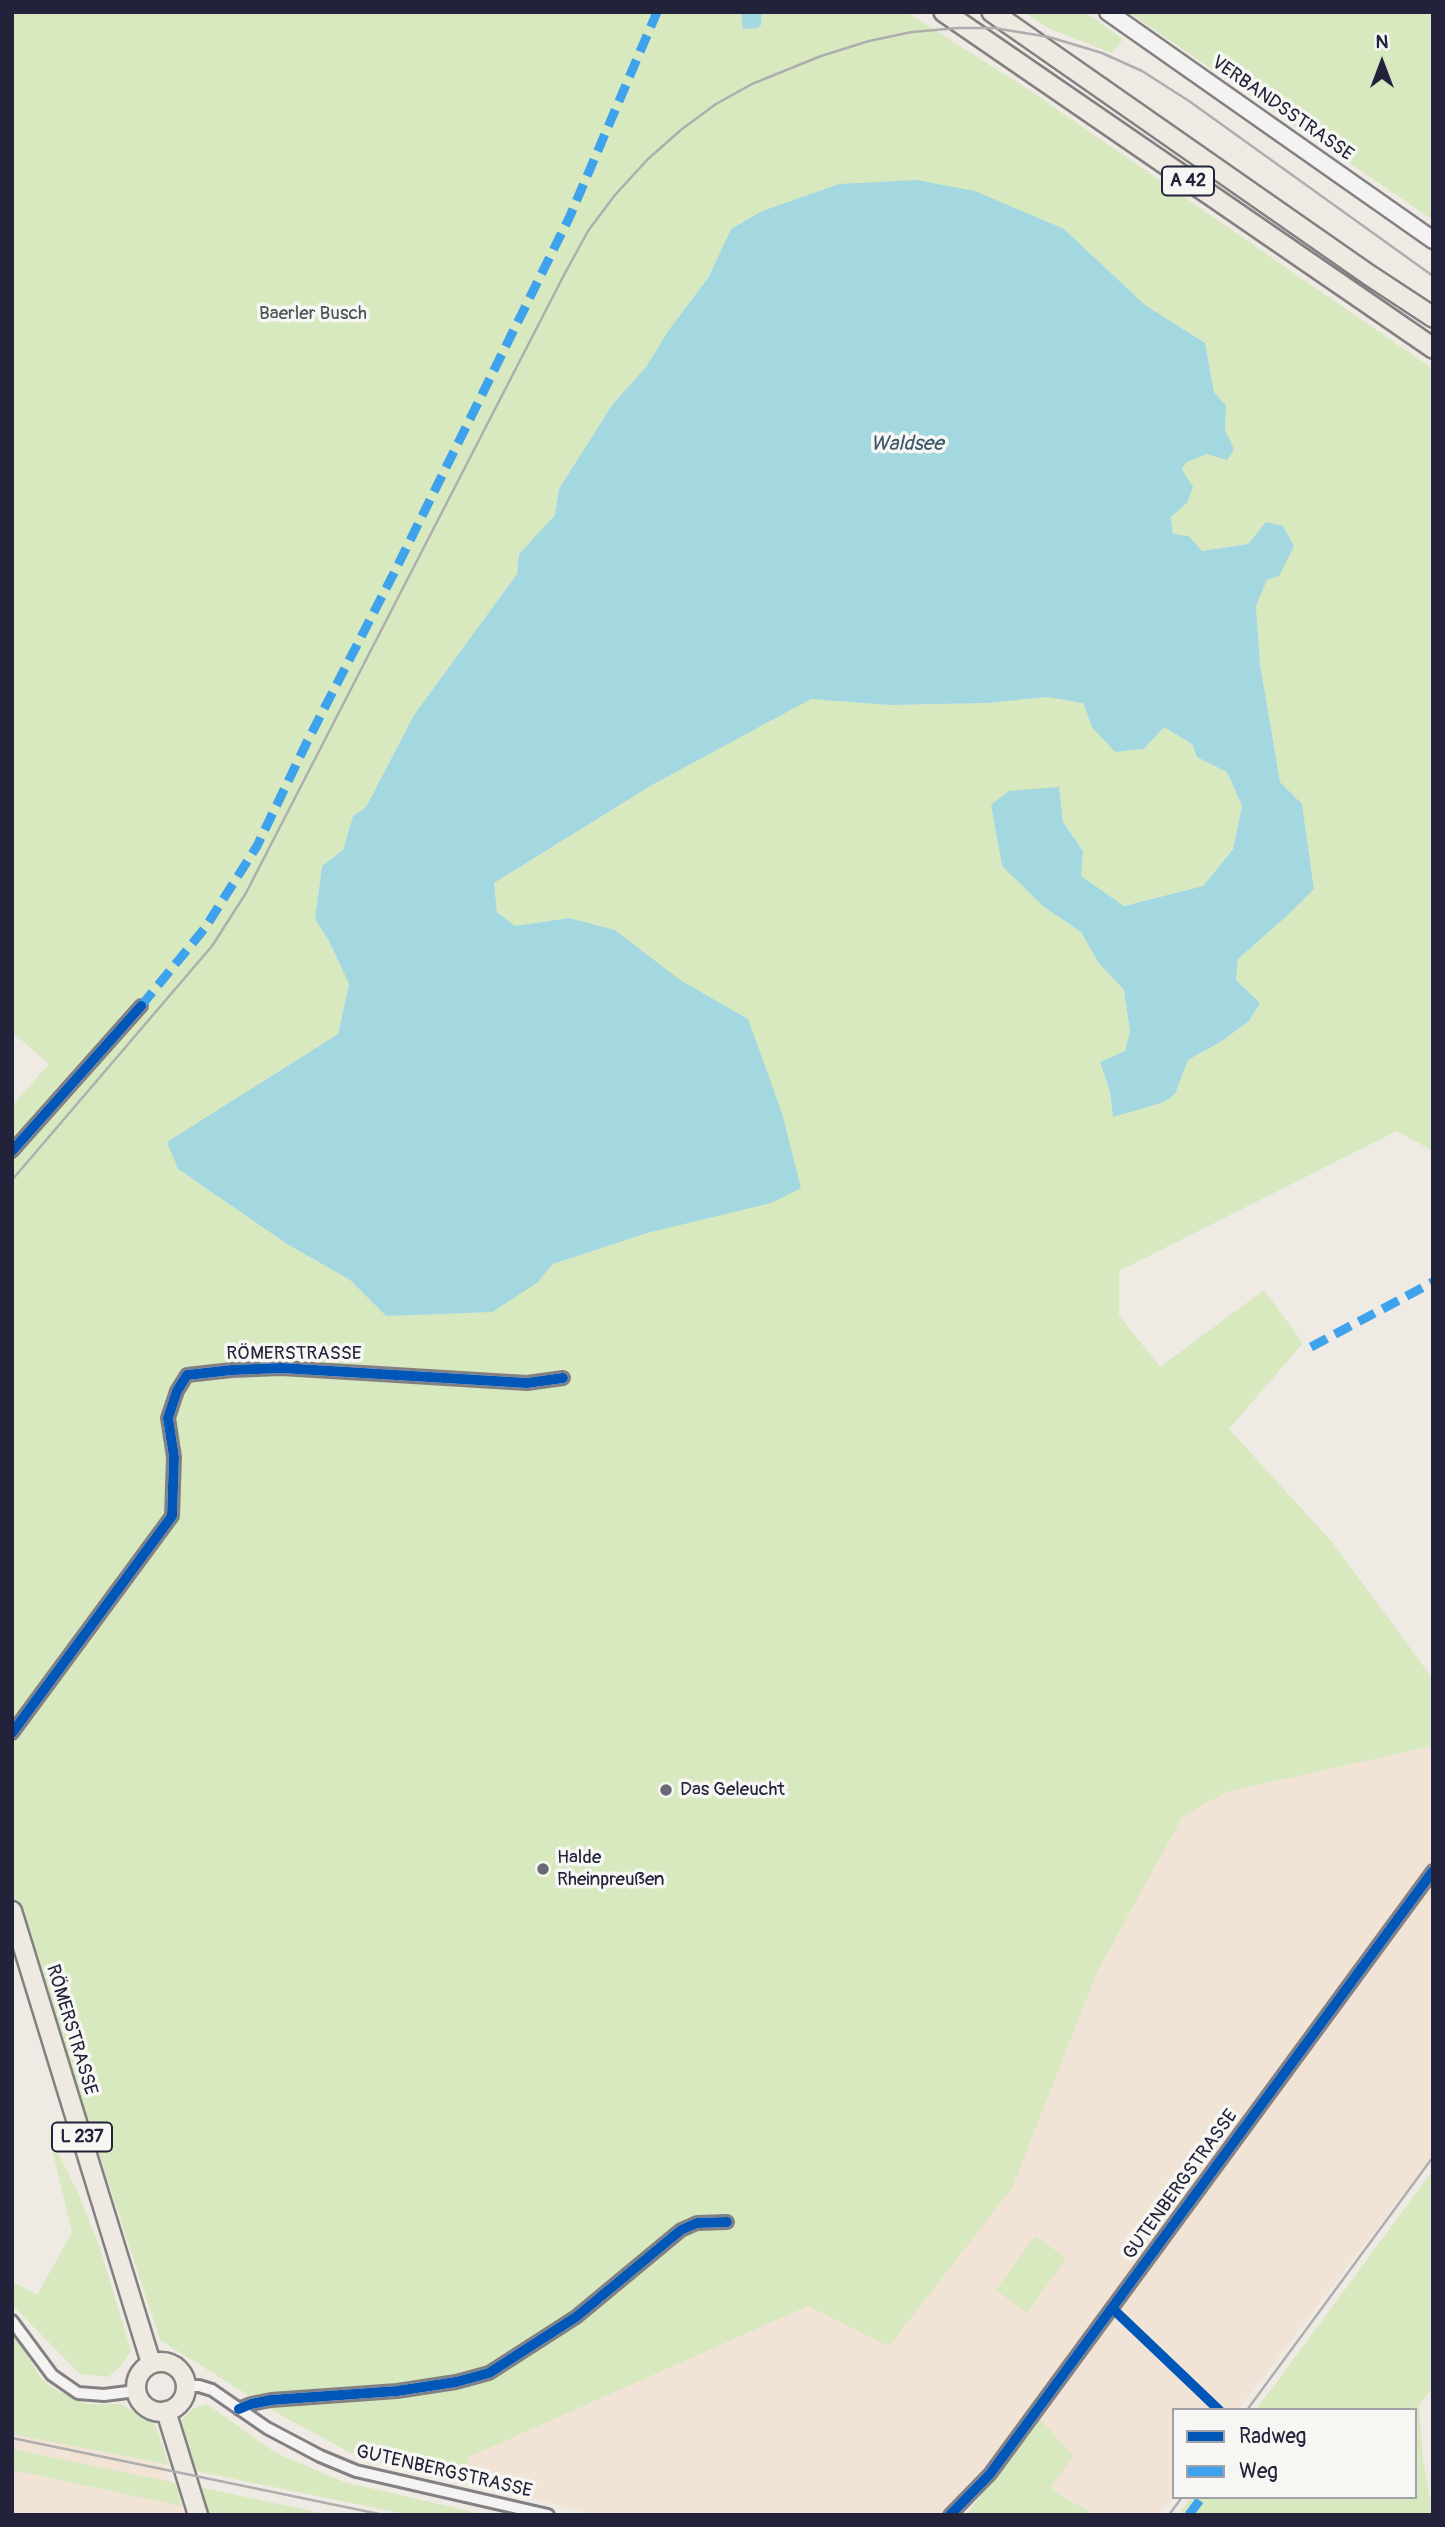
<!DOCTYPE html>
<html>
<head>
<meta charset="utf-8">
<style>
  body { margin:0 }
  #map { position:relative; width:1445px; height:2527px; overflow:hidden; background:#f0eae4; font-family:Pangolin,sans-serif }
  canvas { display:block }
  .frame { position:absolute; inset:0; border:14px solid #22223b; pointer-events:none }
  .legend { position:absolute; left:1172px; top:2408px; width:245px; height:91px; box-sizing:border-box; background:#f6f6f2; border:2px solid #a1a1a9; margin:0; padding:9px 12px; list-style:none; font-size:21px; color:#22223b }
  .legend li { display:flex; align-items:center; gap:14px; height:35px }
  .legend b { width:35px; border:2px solid #a1a1a9 }
  .north { position:absolute; left:1347px; top:28px; width:70px; height:70px; -webkit-text-stroke:5px #f6f6f2; paint-order:stroke; rotate:0deg; font-size:19px; font-weight:700; line-height:28px; text-align:center; color:#22223b }
  .north::after { content:''; display:block; margin:auto; width:24px; height:32px; background:#22223b; clip-path:polygon(50% 0,100% 100%,50% 72%,0 100%) }
</style>
</head>
<body>
<div id="map">
<canvas width="1445" height="2527"></canvas>
<div class="frame"></div>
<ul class="legend">
<li><b style="height:9px;background:#0057b8"></b>Radweg</li>
<li><b style="height:9px;background:#3ea2ec"></b>Weg</li>
</ul>
<div class="north">N</div>
</div>
<script>
const c = document.querySelector('canvas').getContext('2d');
c.lineJoin = 'round';
function paint(path, color) {
  c.fillStyle = color;
  c.fill(path, 'evenodd');
}
function shape(rows) {
  const path = new Path2D();
  for (const r of rows) {
    if (r.length === 3) {
      path.moveTo(r[0] + r[2], r[1]);
      path.arc(r[0], r[1], r[2], 0, 2 * Math.PI);
      continue;
    }
    path.moveTo(r[0], r[1]);
    for (let i = 2; i < r.length; i += 2) path.lineTo(r[i], r[i + 1]);
  }
  return path;
}
function stroke(path, color, width, dash) {
  c.strokeStyle = color;
  c.lineWidth = width;
  c.lineCap = dash ? 'butt' : 'round';
  c.setLineDash(dash || []);
  c.stroke(path);
}
function label(font, color, halo, rows, align = 'center') {
  c.font = font + ' Pangolin,sans-serif';
  c.lineWidth = 7;
  c.setLineDash([]);
  c.textBaseline = 'middle';
  c.strokeStyle = halo;
  c.fillStyle = color;
  for (const [text, x, y, turn = 0] of rows) {
    c.save();
    c.translate(x, y);
    c.rotate((+turn || 0) * Math.PI / 180);
    c.textAlign = isNaN(turn) ? turn : align;
    if (halo) c.strokeText(text, 0, 0);
    c.fillText(text, 0, 0);
    c.restore();
  }
}
paint(shape([
  [1433,1746,1433,2155,1238,2410,1174,2410,1174,2494,1158,2515,1095,2515,1050,2487,1040,2420,963,2515,600,2515,462,2483,469,2457,808,2306,1097,1972,1183,1816,1226,1792],
  [12,2434,164,2464,169,2482,12,2449],
  [12,2470,182,2506,185,2515,12,2515]
]), '#f1e3d6');
paint(shape([
  [12,12,907,12,1029,90,1433,369,1433,1151,1397,1131,1119,1271,1119,1315,1160,1367,1264,1290,1303,1343,1229,1429,1332,1542,1433,1679,1433,1746,1226,1792,1183,1816,1097,1972,1012,2188,889,2346,808,2306,469,2457,462,2483,349,2452,275,2412,160,2340,12,1890,12,1106,49,1064,12,1032],
  [839,184,1064,229,1145,305,1205,343,1214,392,1226,406,1225,430,1207,454,1187,462,1182,469,1187,503,1171,517,1173,535,1189,536,1202,551,1248,544,1283,526,1294,546,1267,580,1256,606,1260,664,1280,782,1302,804,1314,888,1289,914,1238,959,1236,980,1260,1003,1249,1021,1222,1041,1188,1060,1175,1094,1164,1102,1113,1116,1110,1092,1100,1063,1125,1052,1130,1031,1124,990,1098,962,1081,932,1043,905,1002,866,991,805,1059,787,1063,822,1083,851,1080,876,1123,906,1203,886,1233,848,1242,806,1227,772,1197,757,1192,744,1164,727,1144,749,1092,727,1083,703,1047,697,988,703,890,705,811,698,652,785,494,883,497,912,515,926,569,918,748,1019,647,1233,553,1264,537,1283,386,1316,350,1280,287,1244,178,1169,260,1083,338,1034,349,984,329,941,315,919,322,866,343,850,353,816,366,807,414,715,517,574,519,554,555,515,559,489,612,405,646,367,668,331,708,278,731,229,762,211],
  [1024,12,1085,12,1123,39,1112,53,1048,28],
  [1128,12,1433,12,1433,220],
  [48,2133,78,2193,99,2245,131,2351,121,2366,108,2377,80,2374,12,2305,12,2281,37,2295,72,2232],
  [1433,2170,1433,2386,1419,2406,1423,2461,1433,2515,1178,2515,1191,2497,1415,2497,1415,2410,1256,2410],
  [1035,2236,1066,2258,1027,2313,996,2290],
  [14,2334,41,2378,54,2389,86,2404,121,2404,155,2424,169,2465,12,2434],
  [207,2404,276,2453,344,2482,486,2515,410,2515,195,2471,181,2421,192,2409],
  [1040,2419,1073,2456,1050,2488,1095,2515,966,2515],
  [12,2449,176,2483,182,2506,12,2470],
  [200,2487,330,2515,208,2515]
]), '#d8e9bf');
paint(shape([
  [741,12,762,12,761,25,757,28,743,29],
  [916,180,975,191,1064,229,1145,305,1205,343,1214,392,1226,406,1225,430,1234,449,1227,460,1207,454,1187,462,1182,469,1193,487,1187,503,1171,517,1173,534,1189,536,1202,551,1248,544,1266,522,1283,526,1294,546,1279,576,1267,580,1256,606,1260,664,1280,782,1302,804,1314,889,1289,914,1238,959,1236,980,1260,1003,1249,1021,1222,1041,1188,1060,1175,1094,1164,1102,1113,1117,1110,1092,1100,1062,1125,1051,1130,1031,1124,990,1098,962,1081,932,1043,906,1002,866,991,805,1009,791,1059,787,1063,822,1083,851,1081,876,1124,906,1203,886,1233,849,1242,806,1227,772,1197,757,1192,744,1164,727,1144,749,1115,752,1092,727,1083,703,1047,697,988,703,890,705,811,699,652,785,494,883,497,912,515,926,569,918,615,930,680,980,748,1019,782,1113,801,1188,771,1203,647,1233,553,1264,537,1283,492,1312,386,1316,350,1280,287,1244,178,1169,167,1142,338,1034,349,984,329,941,315,919,322,866,343,850,353,816,366,807,414,715,517,574,519,554,555,515,559,489,612,405,646,367,668,331,708,278,731,229,762,211,839,184]
]), '#a3d8e0');
const minor = shape([
  [12,1151,141,1006],
  [12,1733,172,1516,174,1457,168,1418,177,1391,187,1375,232,1370,281,1368,527,1383,563,1378],
  [12,2321,52,2375,78,2393,104,2395,136,2391],
  [186,2386,199,2386,212,2390,267,2428,320,2456,356,2471,548,2515],
  [239,2409,251,2404,271,2400,397,2391,456,2382,489,2373,576,2317,681,2230,697,2223,727,2222],
  [950,2515,990,2474,1433,1871]
]);
const secondary = shape([
  [1108,12,1433,240]
]);
const primary = shape([
  [12,1911,151,2363],
  [161,2387,25],
  [166,2411,198,2515]
]);
const motorway = shape([
  [944,12,1433,348],
  [992,12,1369,275,1433,317]
]);
stroke(minor, '#838083', 16);
stroke(secondary, '#838083', 21);
stroke(primary, '#838083', 23);
stroke(motorway, '#838083', 24);
stroke(minor, '#f4f3f1', 10);
stroke(secondary, '#f4f3f1', 16);
stroke(primary, '#eee9e1', 18);
stroke(motorway, '#eee9e1', 19);
stroke(shape([
  [12,1180,212,946,246,893,564,275,588,231,615,195,648,159,682,129,716,104,752,84,821,56,869,41,912,32,958,28,994,28,1049,37,1102,53,1142,71,1189,101,1433,276],
  [1247,2410,1433,2157],
  [12,2438,384,2515],
  [1169,2515,1182,2497]
]), '#afaeaf', 2.5);
stroke(shape([
  [141,1006,205,928,257,846,307,742,394,573,570,216,657,12],
  [1311,1347,1433,1282],
  [1189,2515,1202,2497]
]), '#3ea2ec', 9, [18, 9]);
stroke(shape([
  [12,1151,141,1006],
  [12,1733,172,1516,174,1457,168,1418,177,1391,187,1375,232,1370,281,1368,527,1383,563,1378],
  [1112,2308,1219,2410],
  [239,2409,251,2404,271,2400,397,2391,456,2382,489,2373,576,2317,681,2230,697,2223,727,2222],
  [950,2515,990,2474,1433,1871]
]), '#0057b8', 10);
for (const [x, y, r, color] of [
  [666,1790,7,"#6a6876"],
  [543,1869,7,"#6a6876"]
]) {
  const dot = new Path2D();
  dot.arc(x, y, r, 0, 2 * Math.PI);
  c.fillStyle = color;
  c.fill(dot);
  stroke(dot, '#f6f6f2', 2.5);
}
for (const [x, y, w] of [
  [1188,181,52],
  [82,2137,60]
]) {
  const box = new Path2D();
  box.roundRect(x - w / 2, y - 14.5, w, 29, 5);
  c.fillStyle = '#f6f6f2';
  c.fill(box);
  stroke(box, '#22223b', 2);
}
label('bold 18px', '#22223b', null, [
  ["A 42",1188,181],
  ["L 237",82,2137]
]);
label('19px', '#22223b', '#f6f6f2', [
  ["VERBANDSSTRASSE",1282,109,35],
  ["RÖMERSTRASSE",294,1354],
  ["RÖMERSTRASSE",71,2030,73],
  ["GUTENBERGSTRASSE",1181,2185,-54],
  ["GUTENBERGSTRASSE",444,2472,13]
]);
label('19px', '#4a5454', '#f6f6f2', [
  ["Baerler Busch",313,314]
]);
label('19px', '#22223b', '#f6f6f2', [
  ["Das Geleucht",680,1790],
  ["Halde",557,1858],
  ["Rheinpreußen",557,1880]
], 'left');
label('italic 21px', '#3f576c', '#f6f6f2', [
  ["Waldsee",907,445]
]);
</script>
</body>
</html>
